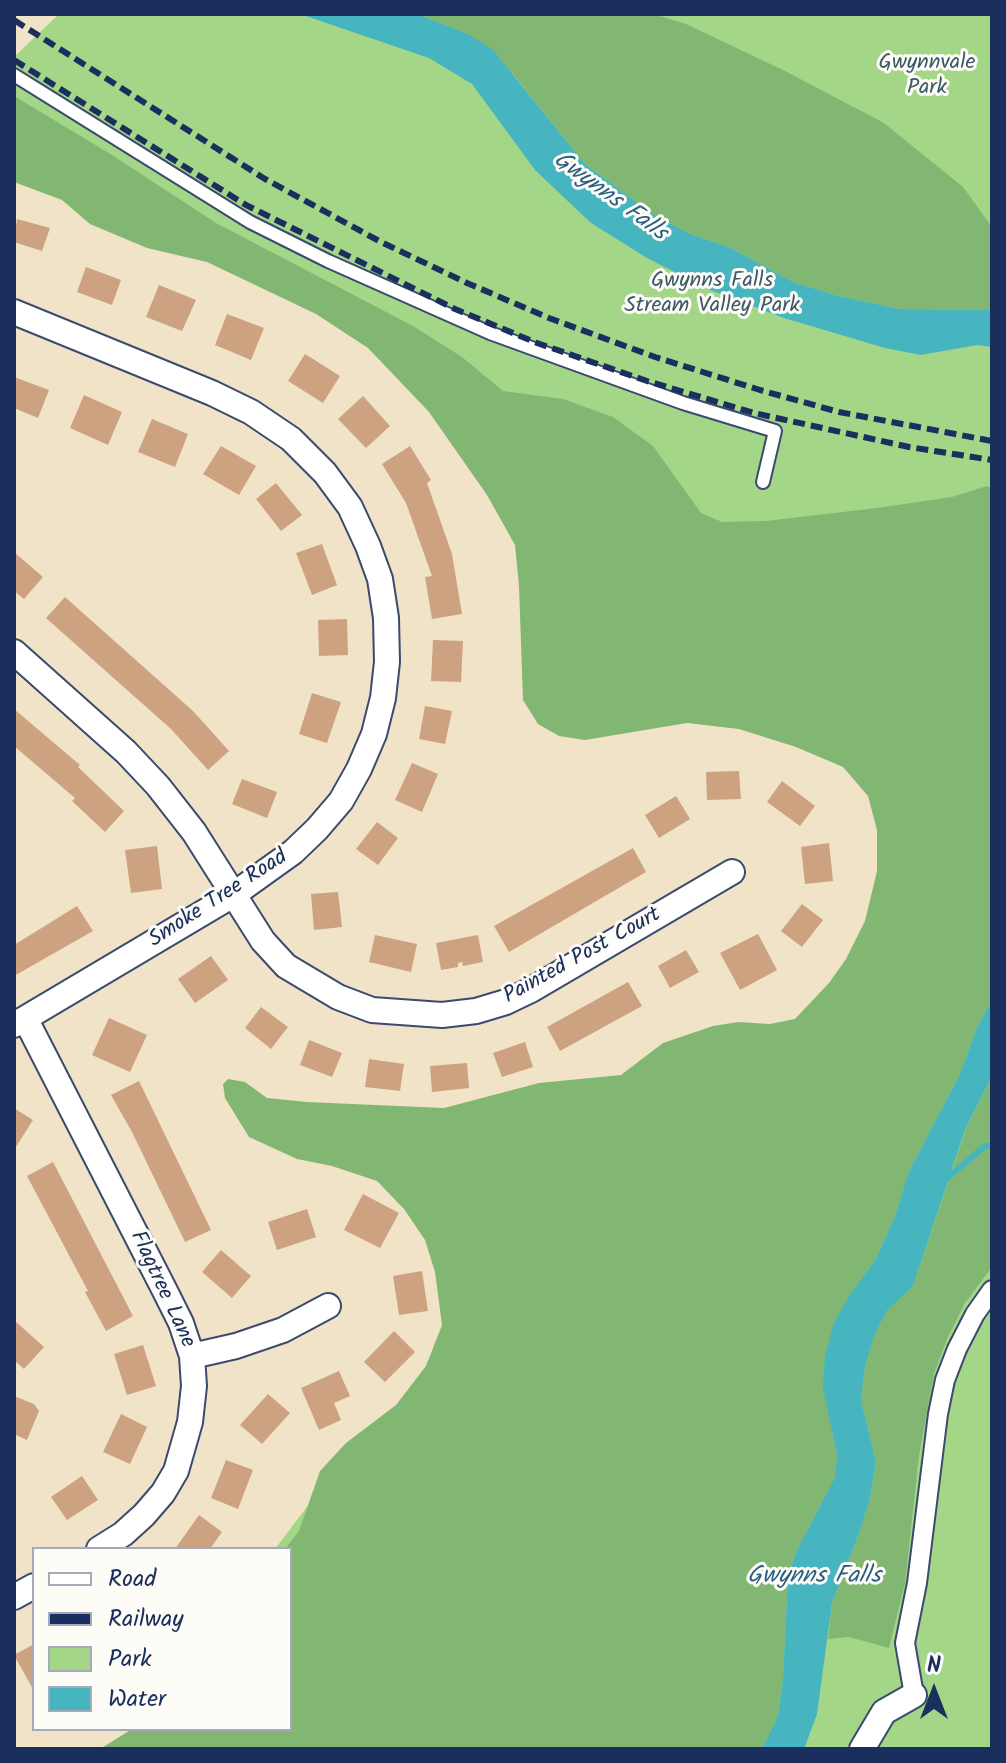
<!DOCTYPE html>
<html>
<head>
<meta charset="utf-8">
<style>
  body { margin:0 }
  #map { position:relative; width:1006px; height:1763px; overflow:hidden; background:#f1e3c7; font-family:Kalam,sans-serif }
  canvas { display:block }
  .frame { position:absolute; inset:0; border:16px solid #1b2f5e; pointer-events:none }
  .legend { position:absolute; left:32px; top:1547px; width:260px; height:184px; box-sizing:border-box; background:#fdfcf7; border:2px solid #a3aaba; margin:0; padding:10px 14px; list-style:none; font-size:24px; color:#1b2f5e }
  .legend li { display:flex; align-items:center; gap:16px; height:40px }
  .legend b { width:40px; border:2px solid #a3aaba }
  .north { position:absolute; left:894px; top:1651px; width:80px; height:80px; -webkit-text-stroke:6px #fdfcf7; paint-order:stroke; rotate:0deg; font-size:22px; font-weight:700; line-height:32px; text-align:center; color:#1b2f5e }
  .north::after { content:''; display:block; margin:auto; width:28px; height:36px; background:#1b2f5e; clip-path:polygon(50% 0,100% 100%,50% 72%,0 100%) }
</style>
</head>
<body>
<div id="map">
<canvas width="1006" height="1763"></canvas>
<div class="frame"></div>
<ul class="legend">
<li><b style="height:10px;background:#fff"></b>Road</li>
<li><b style="height:10px;background:#1b2f5e"></b>Railway</li>
<li><b style="height:22px;background:#a3d686"></b>Park</li>
<li><b style="height:22px;background:#47b5c0"></b>Water</li>
</ul>
<div class="north">N</div>
</div>
<script>
const c = document.querySelector('canvas').getContext('2d');
c.lineJoin = 'round';
function paint(path, color) {
  c.fillStyle = color;
  c.fill(path, 'evenodd');
}
function shape(rows) {
  const path = new Path2D();
  for (const r of rows) {
    path.moveTo(r[0], r[1]);
    for (let i = 2; i < r.length; i += 2) path.lineTo(r[i], r[i + 1]);
  }
  return path;
}
function stroke(path, color, width, dash) {
  c.strokeStyle = color;
  c.lineWidth = width;
  c.lineCap = dash ? 'butt' : 'round';
  c.setLineDash(dash || []);
  c.stroke(path);
}
function label(font, color, halo, rows, align = 'center') {
  c.font = font + ' Kalam,sans-serif';
  c.lineWidth = 6;
  c.setLineDash([]);
  c.textBaseline = 'middle';
  c.strokeStyle = halo;
  c.fillStyle = color;
  for (const [text, x, y, turn = 0] of rows) {
    c.save();
    c.translate(x, y);
    c.rotate((+turn || 0) * Math.PI / 180);
    c.textAlign = isNaN(turn) ? turn : align;
    if (halo) c.strokeText(text, 0, 0);
    c.fillText(text, 0, 0);
    c.restore();
  }
}
paint(shape([
  [59,14,992,14,992,1749,174,1749,290,1729,290,1549,275,1549,331,1475,976,857,390,338,14,150,14,57]
]), '#a3d686');
paint(shape([
  [417,14,653,14,686,24,785,71,884,123,963,187,992,227,992,310,899,309,835,295,793,282,731,248,688,233,650,212,586,165,513,74,468,34],
  [14,96,112,155,216,223,413,326,462,357,503,391,563,399,613,417,653,446,701,513,722,522,766,521,877,508,952,497,987,486,992,488,992,1001,978,1025,960,1074,908,1173,895,1216,877,1257,851,1293,831,1425,837,1455,835,1477,796,1552,788,1577,783,1678,778,1716,762,1749,100,1749,132,1729,290,1729,290,1549,285,1549,299,1531,320,1471,346,1443,396,1405,426,1366,442,1325,435,1272,425,1240,404,1209,377,1181,332,1166,297,1159,249,1137,225,1098,223,1084,228,1079,245,1082,267,1098,307,1102,444,1108,539,1083,621,1075,663,1043,713,1026,738,1022,770,1024,795,1019,829,983,846,959,865,921,877,871,877,830,868,796,843,767,796,747,739,729,687,723,585,740,559,736,538,724,523,700,519,586,515,545,487,495,429,412,368,348,316,314,207,262,147,248,90,224,62,200,14,182],
  [992,1076,992,1267,965,1303,947,1339,934,1374,919,1456,905,1583,889,1648,849,1637,828,1639,832,1603,858,1536,870,1499,876,1461,861,1400,865,1367,874,1336,887,1311,913,1286,966,1129]
]), '#82b773');
paint(shape([
  [300,14,417,14,468,34,493,50,586,165,650,212,688,233,731,248,793,282,835,295,899,309,992,310,992,347,977,345,921,355,885,348,784,318,710,290,647,258,591,223,535,170,472,84,429,58],
  [992,1001,992,1076,965,1130,913,1286,887,1311,874,1336,865,1367,861,1400,876,1461,870,1499,858,1536,832,1603,817,1714,804,1749,762,1749,778,1716,783,1678,788,1577,796,1552,835,1477,837,1455,823,1388,825,1355,835,1320,851,1293,877,1257,895,1216,908,1173,960,1074,978,1025]
]), '#47b5c0');
stroke(shape([
  [944,1181,985,1146,992,1145]
]), '#47b5c0', 6);
paint(shape([
  [17,219,50,228,42,251,14,242],
  [86,267,121,280,112,305,77,292],
  [159,285,196,300,182,331,146,317],
  [227,314,264,328,251,360,215,345],
  [305,354,340,376,323,403,288,381],
  [14,377,49,390,38,418,14,408],
  [84,395,122,412,108,445,70,428],
  [363,396,390,426,366,448,338,419],
  [152,419,188,434,175,467,138,452],
  [221,446,256,466,239,495,203,474],
  [410,446,431,480,427,483,452,554,462,614,432,619,425,577,432,576,406,503,382,464],
  [276,483,302,515,281,531,256,499],
  [322,544,337,585,312,595,296,553],
  [14,552,43,577,24,599,14,591],
  [65,597,193,711,229,751,208,770,171,729,46,618],
  [347,619,348,655,319,656,318,620],
  [433,640,463,641,461,682,431,681],
  [312,693,341,702,327,743,299,734],
  [425,706,452,711,445,744,419,739],
  [14,709,80,765,78,767,124,811,105,832,72,801,75,798,14,746],
  [412,763,438,774,422,812,395,800],
  [739,771,741,799,707,800,706,772],
  [242,779,277,792,267,818,232,804],
  [782,781,815,806,800,826,767,802],
  [676,796,690,819,659,838,645,815],
  [377,822,398,838,378,865,356,849],
  [829,843,833,881,805,884,801,847],
  [157,846,162,889,131,893,125,850],
  [633,848,646,872,509,952,494,926],
  [338,892,342,927,314,930,311,894],
  [802,904,823,920,802,947,781,931],
  [77,906,93,931,14,976,14,945],
  [758,934,777,970,740,990,720,953],
  [375,935,417,944,411,972,369,962],
  [478,935,483,962,463,966,462,962,458,963,458,967,441,970,436,943],
  [686,950,699,972,670,988,658,966],
  [211,956,228,980,195,1003,178,979],
  [628,982,642,1006,560,1051,547,1027],
  [261,1007,288,1027,271,1049,245,1028],
  [109,1018,147,1035,130,1072,92,1055],
  [309,1040,342,1053,332,1077,300,1065],
  [525,1042,533,1067,502,1077,493,1053],
  [369,1059,404,1064,400,1091,365,1087],
  [467,1063,469,1088,432,1092,430,1066],
  [139,1081,211,1230,185,1242,132,1132,111,1095],
  [14,1108,33,1120,14,1150],
  [53,1162,133,1316,106,1331,85,1292,88,1291,27,1176],
  [363,1194,399,1213,380,1248,344,1230],
  [307,1209,316,1237,277,1250,268,1222],
  [221,1250,251,1276,232,1298,202,1272],
  [422,1271,428,1311,399,1315,393,1276],
  [14,1320,44,1347,24,1369,14,1360],
  [394,1331,415,1352,385,1382,364,1362],
  [143,1345,156,1386,127,1395,114,1354],
  [339,1371,350,1396,334,1403,341,1420,319,1430,301,1388],
  [268,1394,290,1413,262,1444,240,1425],
  [14,1396,34,1404,39,1411,27,1440,14,1434],
  [121,1414,147,1427,130,1464,103,1452],
  [226,1460,253,1470,238,1509,211,1498],
  [82,1476,98,1500,67,1520,51,1497],
  [199,1515,222,1532,210,1549,175,1549],
  [34,1644,34,1691,14,1655]
]), '#cda281');
const service = shape([
  [14,75,250,222,328,261,490,333,683,403,775,431,763,482]
]);
const pedestrian = shape([
  [914,1695,905,1643,917,1583,938,1414,945,1380,957,1349,975,1314,992,1290]
]);
const minor = shape([
  [14,312,212,393,251,412,291,439,325,473,350,507,368,546,380,579,386,618,387,662,383,698,374,734,359,769,341,801,317,829,293,852,233,895,14,1025],
  [14,652,126,752,158,786,194,832,263,941,286,966,338,997,372,1010,442,1015,476,1011,506,1002,531,990,732,872],
  [26,1020,165,1291,181,1323,192,1356,194,1386,190,1422,176,1471,163,1493,144,1515,123,1534,99,1549],
  [192,1356,236,1346,283,1330,328,1306],
  [14,1597,34,1586],
  [862,1749,884,1712,914,1695]
]);
stroke(service, '#3b4a6e', 16);
stroke(pedestrian, '#3b4a6e', 22);
stroke(minor, '#3b4a6e', 28);
stroke(service, '#fff', 12);
stroke(pedestrian, '#fff', 18);
stroke(minor, '#fff', 24);
stroke(shape([
  [14,20,265,179,381,242,467,283,549,318,655,357,760,390,839,412,992,441],
  [14,60,246,205,455,309,537,343,647,381,754,413,909,447,992,460]
]), '#1b2f5e', 6, [12, 6]);
label('22px', '#3d5968', '#fdfcf7', [
  ["Gwynnvale",927,64],
  ["Park",927,89],
  ["Gwynns Falls",712,282],
  ["Stream Valley Park",712,307]
]);
label('22px', '#1b2f5e', '#fdfcf7', [
  ["Smoke Tree Road",219,900,-33],
  ["Painted Post Court",583,957,-29],
  ["Flagtree Lane",161,1290,65]
]);
label('italic 24px', '#2a5e80', '#fdfcf7', [
  ["Gwynns Falls",609,198,36],
  ["Gwynns Falls",814,1578]
]);
</script>
</body>
</html>
